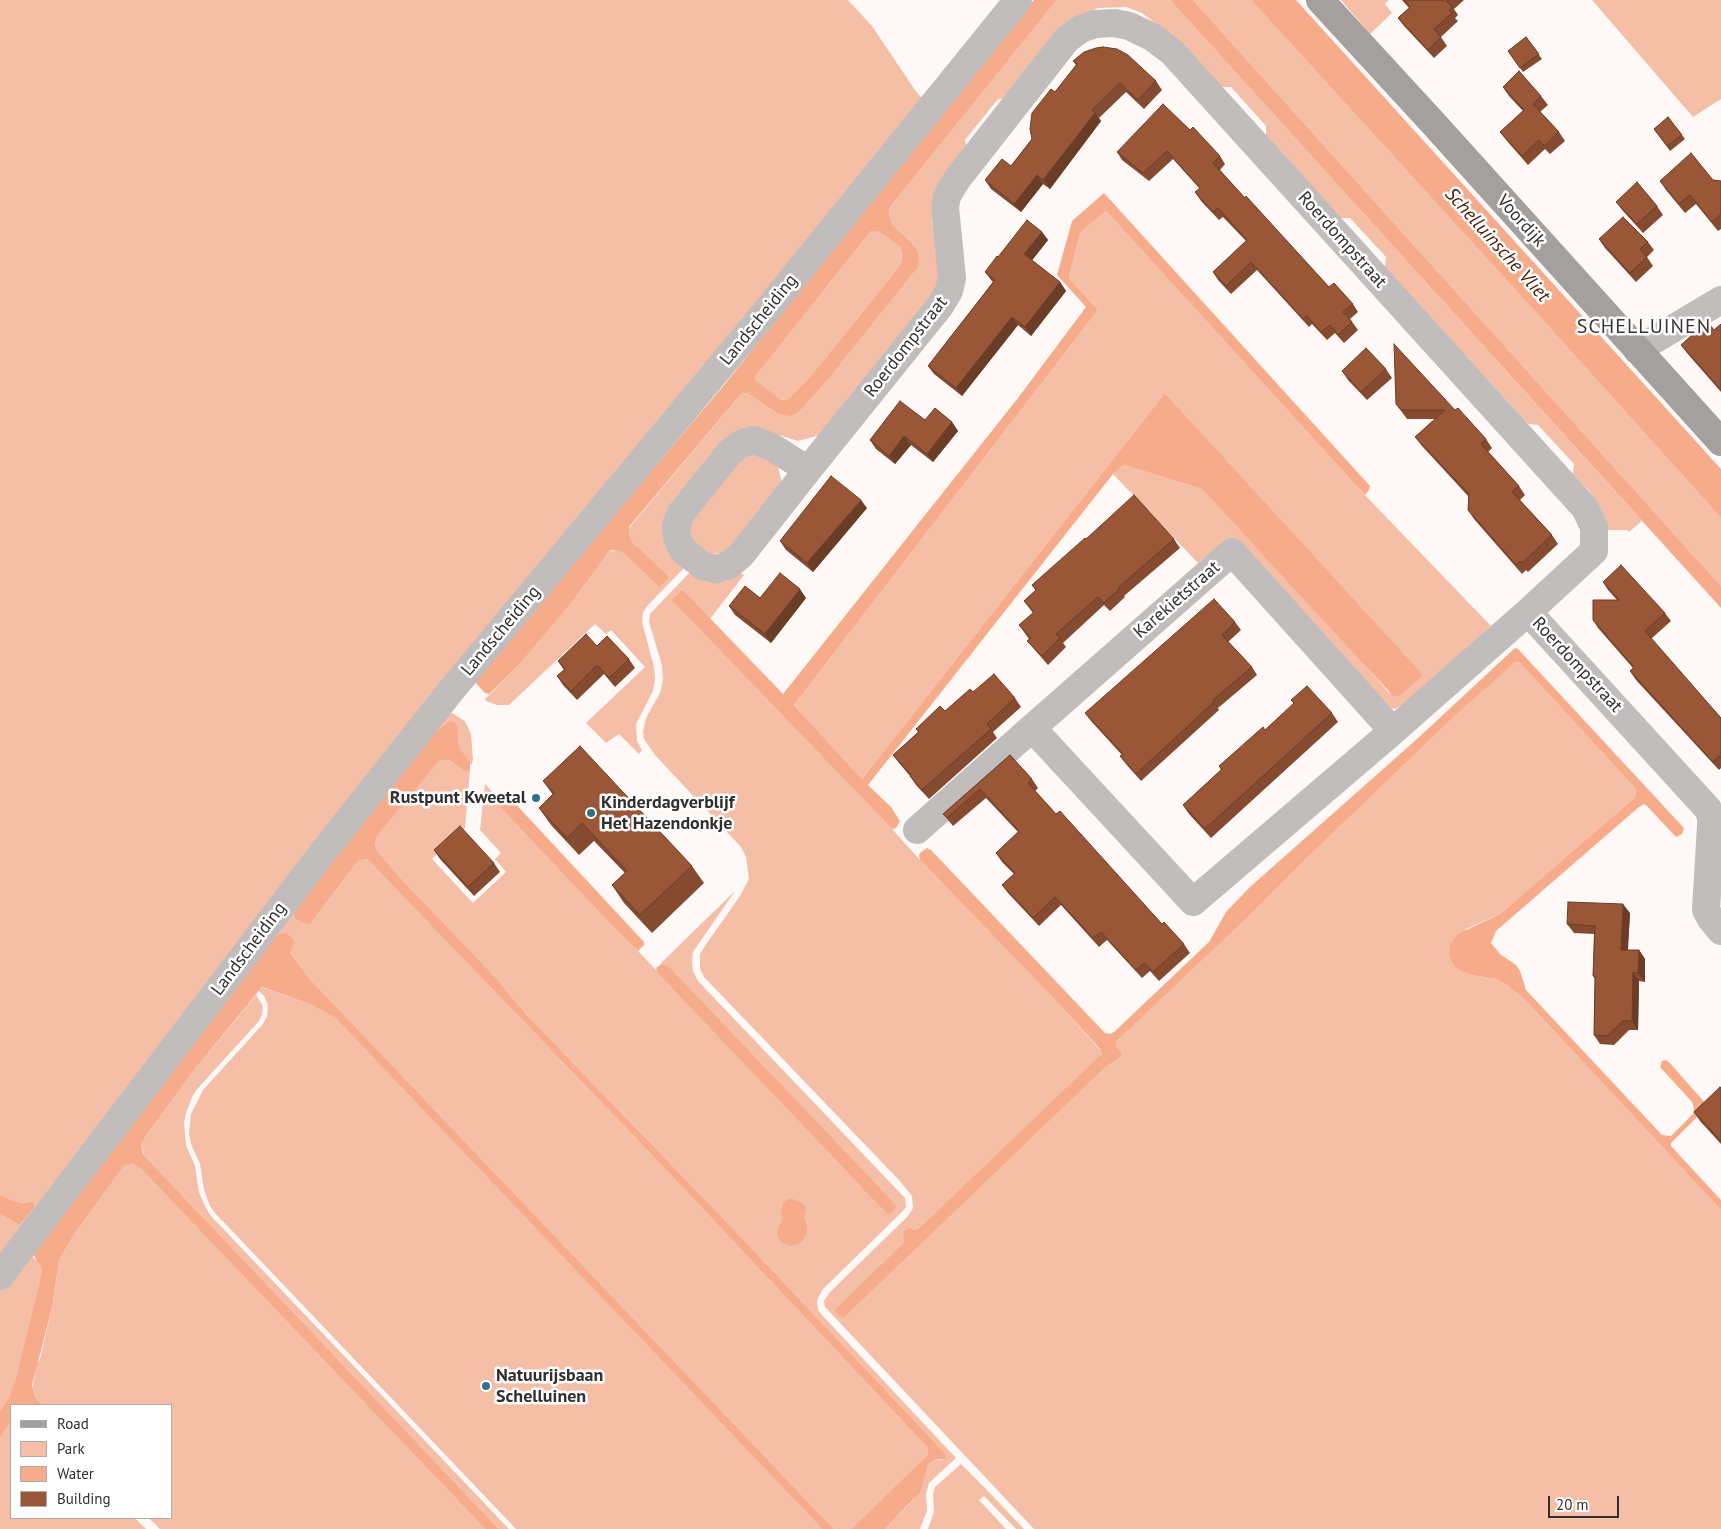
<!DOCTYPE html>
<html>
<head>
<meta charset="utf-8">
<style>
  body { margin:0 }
  #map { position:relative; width:1721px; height:1529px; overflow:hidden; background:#fef8f6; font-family:"PT Sans",sans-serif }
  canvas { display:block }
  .legend { position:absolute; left:10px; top:1404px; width:162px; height:115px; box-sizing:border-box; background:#fff; border:1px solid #adacab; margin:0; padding:6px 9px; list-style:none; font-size:15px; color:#312f2e }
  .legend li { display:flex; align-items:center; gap:10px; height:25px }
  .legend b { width:25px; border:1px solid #adacab }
  .scale { position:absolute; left:1548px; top:1496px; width:71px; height:22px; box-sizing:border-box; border:2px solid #312f2e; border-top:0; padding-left:6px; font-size:15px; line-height:18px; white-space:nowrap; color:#312f2e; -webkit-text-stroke:4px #fff; paint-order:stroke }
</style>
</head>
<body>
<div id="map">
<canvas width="1721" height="1529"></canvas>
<ul class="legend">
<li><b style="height:6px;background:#a3a09e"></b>Road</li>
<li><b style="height:14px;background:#f5bea7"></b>Park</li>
<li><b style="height:14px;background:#f6ac8b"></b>Water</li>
<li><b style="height:14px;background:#995738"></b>Building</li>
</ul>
<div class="scale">20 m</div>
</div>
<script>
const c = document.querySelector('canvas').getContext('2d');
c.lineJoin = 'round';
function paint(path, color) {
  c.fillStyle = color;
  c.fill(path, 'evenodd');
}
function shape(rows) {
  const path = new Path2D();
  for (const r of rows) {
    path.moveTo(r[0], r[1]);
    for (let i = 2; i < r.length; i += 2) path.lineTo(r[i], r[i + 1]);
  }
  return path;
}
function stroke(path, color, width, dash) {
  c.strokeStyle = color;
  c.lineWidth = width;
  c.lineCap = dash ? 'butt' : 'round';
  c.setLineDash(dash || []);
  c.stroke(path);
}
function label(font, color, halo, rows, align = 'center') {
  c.font = font + ' "PT Sans",sans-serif';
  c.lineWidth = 5;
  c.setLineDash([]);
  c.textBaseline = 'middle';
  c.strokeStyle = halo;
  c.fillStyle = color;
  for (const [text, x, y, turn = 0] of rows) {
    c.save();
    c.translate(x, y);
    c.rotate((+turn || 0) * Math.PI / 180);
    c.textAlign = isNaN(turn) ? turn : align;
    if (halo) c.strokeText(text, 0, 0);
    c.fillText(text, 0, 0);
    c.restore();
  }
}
paint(shape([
  [0,0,848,0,872,26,915,90,928,106,0,1265,0,1214,19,1225,33,1201,25,1203,17,1202,0,1195],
  [1057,0,1170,0,1642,521,1629,532,1627,530,1607,530,1599,505,1590,492,1573,474,1574,464,1538,425,1528,424,1385,267,1386,257,1350,218,1340,218,1266,136,1266,126,1231,87,1220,87,1156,24,1142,13,1126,7,1098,8,1085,14,1008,98,998,99,965,140,967,150,939,184,933,196,932,221,941,272,935,291,820,435,798,441,760,429,675,506,687,565,648,605,643,612,642,622,654,667,655,679,653,691,636,724,637,741,642,750,639,754,619,734,606,743,586,723,645,667,611,630,606,634,595,624,509,705,497,705,486,701,485,699,518,666,569,606,608,553,615,550,621,551,658,586,636,546,630,539,629,528,741,394,747,393,778,414,800,411,831,376,916,270,918,251,913,244,892,224,889,214,890,207],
  [1193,0,1251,0,1531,307,1721,518,1721,586],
  [1341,0,1389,0,1385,4,1392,13,1370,34],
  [1592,0,1721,0,1721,99,1693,117],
  [1106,211,1362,492,1491,626,1404,704,1395,709,1390,708,1222,543,1198,563,1113,474,1124,465,1202,489,1342,639,1389,693,1422,675,1165,393,862,779,794,705,1098,310,1069,278,1080,233],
  [871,231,878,231,900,247,902,251,901,263,894,273,810,377,788,399,784,400,780,399,755,381,755,377],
  [750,450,777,463,782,483,725,553,709,554,694,544,687,531,692,512],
  [692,570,738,571,744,575,710,619,682,589,671,600,892,829,920,860,1058,1003,1102,1052,1101,1056,919,1228,915,1230,907,1229,904,1232,904,1242,836,1308,845,1317,1106,1067,1123,1055,1116,1046,1116,1042,1244,921,1309,856,1456,715,1514,662,1519,662,1635,788,1636,794,1634,798,1500,914,1466,929,1472,975,1496,979,1507,985,1526,1001,1721,1210,1721,1529,1034,1529,825,1307,824,1301,829,1293,908,1216,913,1208,912,1196,899,1180,704,977,700,969,700,954,705,946,740,896,749,879,746,857,741,847,727,832,655,755,644,739,643,732,646,718,660,693,663,680,662,665,649,622,650,614],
  [452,713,465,721,471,734,473,760,471,766,470,762,459,747,458,726,455,722,450,720,434,733,310,924,358,861,367,859,650,1153,927,1447,928,1454,851,1529,834,1529,309,978,290,952,269,944,443,714],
  [442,760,449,760,466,772,470,770,465,828,432,859,473,903,506,872,495,859,501,853,480,830,485,784,495,795,495,802,617,931,638,951,865,1191,662,964,659,965,735,891,693,952,692,962,693,971,698,981,905,1198,906,1207,902,1212,823,1289,817,1300,818,1310,822,1315,956,1458,929,1483,926,1494,927,1511,920,1529,885,1529,913,1500,928,1465,934,1460,942,1460,945,1453,720,1215,525,1013,497,979,395,872,377,850,375,844,377,836,425,777,438,762],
  [232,979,33,1257,36,1261,40,1265,42,1271,17,1379,10,1395,0,1411,0,1286],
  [261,987,312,1005,335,1016,822,1529,516,1529,215,1213,210,1206,204,1190,200,1164,191,1144,189,1134,191,1114,203,1090,263,1024,267,1016,268,1005,264,996,259,991],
  [256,995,263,1006,262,1015,259,1021,199,1087,193,1095,186,1113,184,1123,186,1145,195,1166,199,1192,206,1208,211,1216,509,1529,499,1529,144,1155,141,1143,191,1074],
  [133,1164,141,1169,485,1529,160,1529,149,1518,171,1518,171,1405,42,1405,34,1395,32,1390,37,1364,40,1359,52,1308,59,1261,62,1255,75,1233,124,1166],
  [11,1421,11,1518,135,1518,146,1529,0,1529,0,1439],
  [961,1464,983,1486,1024,1529,1016,1529,984,1496,979,1500,1006,1529,928,1529,934,1512,933,1494,935,1487]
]), '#f5bea7');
paint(shape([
  [1034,0,1057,0,890,207,889,214,892,224,913,244,918,251,919,265,916,270,831,376,800,411,791,416,778,414,747,393,741,394,629,527,630,539,636,546,668,576,669,578,660,586,658,586,621,551,612,550,608,553,569,606,518,666,489,694,485,693,474,681,724,385],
  [871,231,878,231,900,247,902,252,901,263,894,273,810,377,788,399,784,400,780,399,755,380,755,377],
  [1170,0,1193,0,1721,586,1721,608],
  [1251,0,1296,0,1721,469,1721,518,1531,307],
  [1104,193,1370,486,1369,490,1365,495,1362,492,1106,211,1080,233,1069,278,1098,310,794,705,862,779,1165,393,1423,675,1402,694,1394,697,1202,489,1124,465,1113,474,868,785,891,807,900,821,896,828,892,829,671,600,682,589,783,694,1018,398,1086,307,1057,275,1072,221],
  [1515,648,1518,649,1684,828,1682,834,1676,837,1647,806,1644,804,1639,807,1496,931,1491,943,1500,954,1516,965,1520,971,1526,990,1662,1135,1671,1136,1693,1114,1694,1108,1692,1102,1660,1067,1662,1061,1666,1060,1669,1062,1706,1104,1706,1108,1671,1143,1671,1146,1721,1200,1721,1210,1526,1001,1507,985,1496,979,1472,975,1462,971,1455,967,1451,959,1449,953,1450,945,1458,934,1500,914,1634,798,1636,794,1635,788,1519,662,1515,662,1456,715,1309,856,1244,921,1116,1042,1116,1046,1123,1055,1106,1067,845,1317,841,1317,835,1311,836,1308,904,1242,903,1232,907,1229,909,1228,915,1230,919,1228,1102,1054,1100,1049,1058,1003,920,860,919,855,920,853,927,848,931,850,1105,1033,1110,1034,1114,1032,1209,942,1226,912,1250,887,1417,739],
  [450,720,455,722,458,726,459,747,470,762,470,770,466,772,449,760,442,760,438,762,377,836,375,844,377,850,395,872,497,979,525,1013,720,1215,945,1453,946,1457,944,1459,934,1460,928,1465,920,1492,885,1529,851,1529,928,1454,927,1447,650,1153,367,859,358,861,310,924,301,922,295,918,293,909,434,733],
  [500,794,507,796,512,800,644,942,644,945,638,951,617,931,495,802,495,795],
  [284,933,289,935,295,942,290,952,309,978,834,1529,822,1529,335,1017,312,1005,262,987,191,1074,141,1143,143,1154,499,1529,485,1529,141,1169,133,1164,124,1166,75,1233,62,1255,59,1261,52,1308,32,1385,34,1395,42,1405,28,1405,25,1404,11,1405,11,1421,0,1439,0,1411,10,1395,16,1379,42,1271,40,1265,36,1261,34,1254,269,944,277,935],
  [662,964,669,967,895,1204,896,1207,891,1213,888,1214,865,1191,657,972,656,968],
  [0,1195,17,1202,25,1203,33,1201,34,1207,19,1225,0,1214],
  [788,1199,793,1199,805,1205,806,1210,804,1217,807,1227,807,1234,801,1243,791,1246,781,1242,777,1235,778,1227,781,1223,783,1217,781,1212,783,1203]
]), '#f6ac8b');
stroke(shape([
  [1637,350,1721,300],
  [808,470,741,555,729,565,716,569,703,566,683,550,677,538,676,526,681,513,730,452,741,444,754,440,772,447,808,470,940,306,949,291,952,278,945,207,947,196,958,178,1067,39,1081,29,1095,24,1115,23,1129,26,1152,37,1172,52,1585,508,1594,527,1594,551,1528,612,1708,809,1711,817,1711,825,1706,910,1711,919,1721,931],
  [1393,731,1193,902,1032,728,1232,552,1393,731,1528,612],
  [917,830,1032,728],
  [0,1276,320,856,449,693,768,309,1018,0]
]), '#c0bdbc', 28);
stroke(shape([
  [1320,0,1434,124,1721,442]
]), '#a3a09e', 28);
paint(shape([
  [1402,0,1464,0,1454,9,1458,15,1455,18,1458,21,1441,37,1447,46,1434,58,1404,26,1398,18,1409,8],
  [1526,37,1542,59,1523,72,1508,51],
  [1073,61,1156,81,1162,90,1144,109,1126,92,1099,118,1101,121,1050,189,1043,184,1021,212,991,189,985,180,1011,166,1032,139,1055,92,1076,65],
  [1503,87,1541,96,1548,105,1540,112,1559,132,1565,141,1550,154,1545,149,1528,165,1507,141,1500,132,1523,111,1509,96],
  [1668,117,1685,139,1670,151,1654,129],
  [1190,130,1220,156,1225,164,1220,170,1245,198,1329,287,1353,304,1358,312,1350,319,1358,330,1344,343,1335,333,1327,340,1312,324,1309,327,1257,270,1231,294,1218,280,1213,272,1246,241,1223,217,1219,220,1201,201,1195,192,1200,189,1173,159,1149,181,1122,160,1117,152],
  [1713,180,1721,181,1721,229,1718,231,1696,204,1685,213,1666,190,1660,181],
  [1616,202,1657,206,1663,215,1643,233,1623,211],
  [1042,232,1048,240,1032,260,1060,282,1066,291,1031,336,1018,325,962,396,934,374,928,366,993,282,991,280,985,272,998,257],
  [1599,239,1648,242,1654,250,1647,257,1653,266,1636,282,1605,248],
  [1721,324,1721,392,1687,353,1681,345,1714,330],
  [1386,369,1392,378,1367,400,1348,380,1342,371],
  [1396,404,1455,410,1486,439,1492,448,1488,452,1519,486,1525,495,1520,500,1552,535,1558,544,1528,572,1526,570,1522,574,1474,519,1468,510,1468,496,1422,446,1415,437,1435,419,1407,419],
  [925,420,952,422,958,431,933,462,911,445,895,464,876,449,870,440],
  [867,508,813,572,786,550,780,541],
  [1086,539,1174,539,1180,548,1124,596,1125,597,1110,611,1104,605,1063,643,1066,647,1048,665,1027,641,1029,639,1019,625,1033,613,1024,601,1036,590,1032,585],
  [1603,582,1665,613,1671,621,1651,639,1721,718,1721,768,1719,770,1636,680,1630,671,1633,668,1598,628,1593,620,1617,600,1608,590],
  [760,598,806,598,771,643,735,615,729,606],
  [1235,622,1241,630,1228,642,1252,667,1257,675,1218,708,1219,710,1141,781,1126,764,1120,756,1122,755,1091,721,1085,713],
  [597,646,629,659,635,668,615,687,604,674,577,700,563,685,557,676,564,670,558,661],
  [973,692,1015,698,1021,707,993,732,997,738,929,799,916,785,910,776,899,763,893,755,918,732,916,729,945,711],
  [1291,700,1332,713,1338,722,1211,838,1189,814,1183,805,1221,770,1219,766,1265,730,1294,704],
  [1010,755,1032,779,1038,788,1035,791,1056,814,1162,924,1184,944,1190,953,1159,981,1150,971,1142,978,1107,940,1099,947,1061,905,1039,926,1008,893,1002,885,1014,874,1002,862,996,853,1018,832,986,798,953,826,943,814],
  [543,781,692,866,704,883,652,933,624,903,612,885,625,873,594,841,579,855,551,825,539,808,553,795],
  [434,850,494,863,500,872,474,896,440,859],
  [1630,913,1628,950,1639,950,1645,959,1645,982,1639,981,1638,1030,1629,1030,1614,1045,1600,1044,1594,1035,1595,979,1593,976,1594,934,1574,933,1567,924],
  [1721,1088,1721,1144,1700,1121,1694,1112]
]), '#844b30');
paint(shape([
  [1095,113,1101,121,1050,189,1043,180],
  [1037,175,1043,184,1021,212,1014,204],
  [1042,232,1048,240,1030,263,1024,254],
  [1060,282,1066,291,1031,336,1025,327],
  [1012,317,1018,325,962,396,956,388],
  [952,422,958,431,933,462,927,454],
  [904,436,911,445,895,464,889,456],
  [861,500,867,508,813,572,807,563],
  [800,589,806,598,771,643,765,634],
  [1623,904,1630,913,1627,959,1621,950],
  [1639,950,1645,959,1645,982,1638,973],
  [1633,972,1639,981,1638,1030,1632,1021]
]), '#6b3d27');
const building = shape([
  [1404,0,1449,0,1447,2,1452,7,1449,10,1452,13,1434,29,1441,37,1428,50,1398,18,1410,7,1404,0],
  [1526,37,1539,54,1520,68,1508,51,1526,37],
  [1103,47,1117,49,1128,55,1156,81,1138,100,1120,83,1092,110,1095,113,1043,180,1037,175,1014,204,985,180,1002,159,1011,166,1032,139,1030,129,1032,113,1051,89,1055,92,1077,64,1073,61,1084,52,1096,48,1103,47],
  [1519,71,1541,96,1533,104,1559,132,1544,146,1539,140,1522,156,1500,132,1524,110,1503,87,1519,71],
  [1163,104,1190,130,1193,127,1220,156,1213,163,1245,198,1246,196,1329,287,1334,283,1353,304,1343,312,1352,322,1338,335,1330,325,1321,332,1307,316,1303,319,1251,262,1226,286,1213,272,1247,240,1218,208,1213,212,1195,192,1200,188,1167,151,1143,173,1117,152,1163,104],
  [1668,117,1682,135,1667,146,1654,129,1668,117],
  [1691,153,1713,180,1721,181,1721,214,1712,222,1690,195,1679,204,1660,181,1691,153],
  [1637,182,1657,206,1637,224,1616,202,1637,182],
  [1623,217,1648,242,1640,249,1647,257,1630,273,1599,239,1623,217],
  [1027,220,1042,232,1024,254,1060,282,1025,327,1012,317,956,388,928,366,995,280,985,272,997,256,998,257,1027,220],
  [1707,321,1714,330,1721,324,1721,390,1681,345,1707,321],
  [1394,344,1455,410,1458,408,1486,439,1481,444,1519,486,1512,492,1552,535,1522,563,1520,561,1516,565,1468,510,1469,494,1415,437,1445,410,1401,410,1396,404,1394,344],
  [1366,348,1386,369,1361,392,1342,371,1366,348],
  [900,401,925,420,935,408,952,422,927,454,904,436,889,456,870,440,900,401],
  [831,476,861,500,807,563,780,541,831,476],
  [1134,495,1174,539,1118,588,1119,589,1104,603,1098,597,1056,634,1060,638,1042,656,1027,641,1031,638,1019,625,1034,612,1024,601,1036,590,1032,585,1085,538,1086,539,1134,495],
  [1621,565,1665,613,1645,631,1721,718,1721,758,1719,756,1713,762,1630,671,1634,667,1593,620,1593,600,1619,600,1603,582,1621,565],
  [780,573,800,589,765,634,729,606,745,586,760,598,780,573],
  [1214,599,1235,622,1222,635,1252,667,1213,700,1214,702,1136,774,1120,756,1123,754,1085,713,1214,599],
  [586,634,597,646,607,636,629,659,609,678,597,665,571,691,557,676,565,669,558,661,586,634],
  [994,674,1015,698,987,724,991,729,922,790,910,776,911,775,893,755,919,732,916,729,940,706,945,711,970,689,973,692,994,674],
  [1307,686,1332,713,1205,829,1183,805,1222,769,1219,766,1263,727,1265,730,1294,703,1291,700,1307,686],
  [580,746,692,866,640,915,612,885,627,871,582,823,567,838,539,808,554,793,543,781,580,746],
  [1010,755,1032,779,1028,783,1056,814,1060,811,1162,924,1164,922,1184,944,1153,972,1144,963,1136,970,1101,932,1093,938,1055,897,1033,918,1002,885,1015,873,996,853,1019,831,980,789,947,818,943,814,1010,755],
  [460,826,494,863,468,887,434,850,460,826],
  [1568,902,1623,904,1621,950,1639,950,1638,973,1633,972,1632,1021,1623,1021,1607,1036,1594,1035,1595,976,1593,976,1595,926,1567,924,1568,902],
  [1720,1087,1721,1088,1721,1141,1694,1112,1720,1087]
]);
paint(building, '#995738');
stroke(building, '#6b3d27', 1);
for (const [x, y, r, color] of [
  [536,798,5,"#347187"],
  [591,813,5,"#347187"],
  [486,1386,5,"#347187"]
]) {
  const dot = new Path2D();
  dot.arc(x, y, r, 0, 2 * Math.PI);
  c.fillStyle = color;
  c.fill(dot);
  stroke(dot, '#fff', 2);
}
label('18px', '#312f2e', '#fff', [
  ["Voordijk",1521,221,48],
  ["Roerdompstraat",1342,240,48],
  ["Landscheiding",759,320,-51],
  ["Roerdompstraat",906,347,-52],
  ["Karekietstraat",1177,600,-41],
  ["Landscheiding",501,631,-50],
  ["Roerdompstraat",1577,665,47],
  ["Landscheiding",249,949,-53]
]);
label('bold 18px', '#312f2e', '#fff', [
  ["Rustpunt Kweetal",526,798,"right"],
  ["Kinderdagverblijf",601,803],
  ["Het Hazendonkje",601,824],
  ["Natuurijsbaan",496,1376],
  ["Schelluinen",496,1397]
], 'left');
label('italic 19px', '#481a03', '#fff', [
  ["Schelluinsche Vliet",1497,245,48]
]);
c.letterSpacing = '1px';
label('20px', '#393533', '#fff', [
  ["SCHELLUINEN",1644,327]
]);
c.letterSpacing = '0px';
</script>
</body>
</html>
